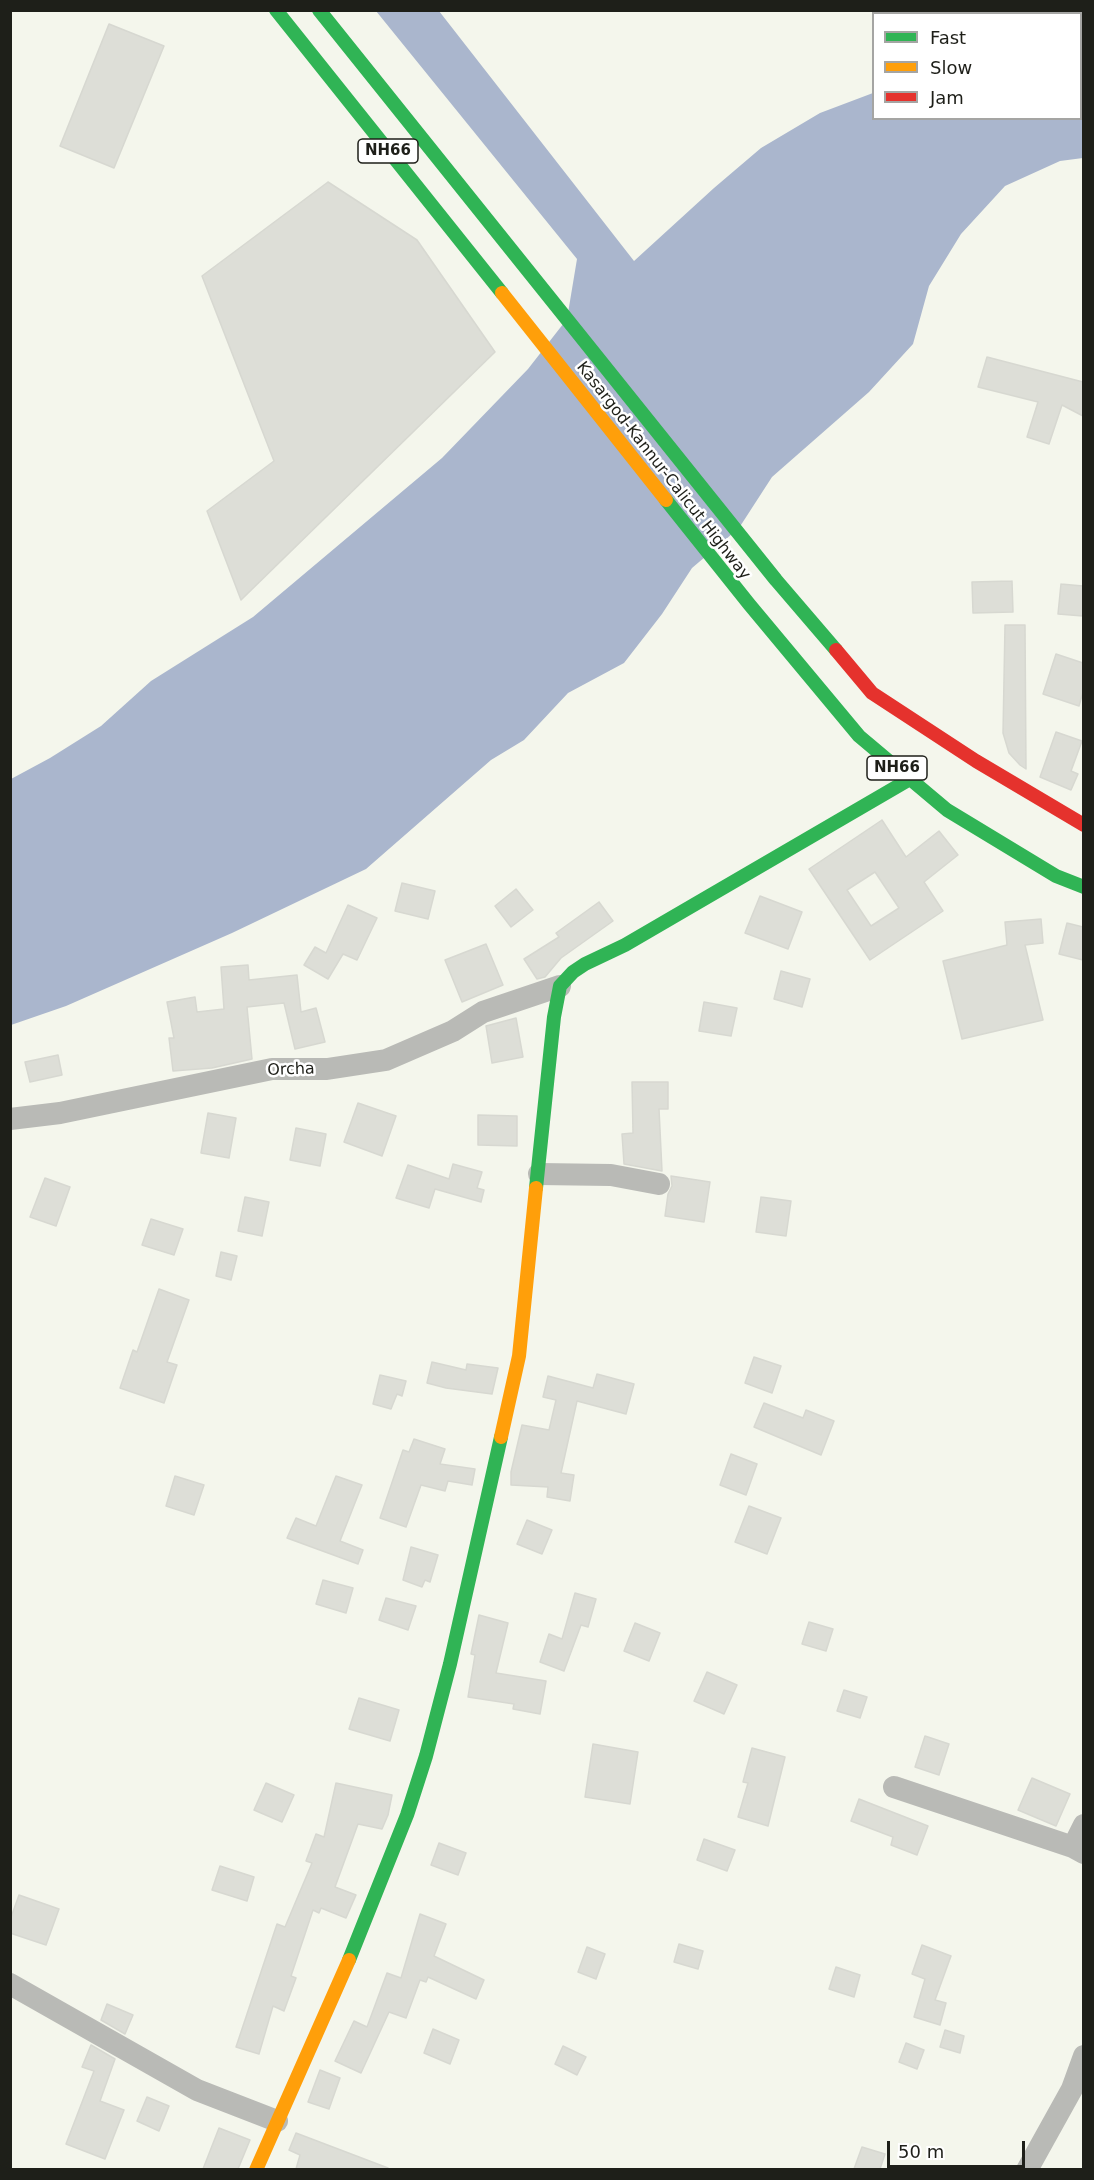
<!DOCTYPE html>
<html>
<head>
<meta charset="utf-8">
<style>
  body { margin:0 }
  #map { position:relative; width:1094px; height:2180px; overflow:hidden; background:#f4f6ec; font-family:"DejaVu Sans",sans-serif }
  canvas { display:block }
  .frame { position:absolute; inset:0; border:12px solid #1e1f19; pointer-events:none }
  .legend { position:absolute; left:872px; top:12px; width:210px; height:108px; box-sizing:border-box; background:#fff; border:2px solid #a5a5a3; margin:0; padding:8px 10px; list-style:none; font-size:18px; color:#1e1f19 }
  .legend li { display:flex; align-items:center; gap:12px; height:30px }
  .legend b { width:30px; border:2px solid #a5a5a3 }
  .scale { position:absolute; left:887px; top:2141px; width:138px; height:27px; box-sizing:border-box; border:3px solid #1e1f19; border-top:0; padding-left:8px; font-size:18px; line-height:21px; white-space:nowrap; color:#1e1f19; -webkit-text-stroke:4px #fff; paint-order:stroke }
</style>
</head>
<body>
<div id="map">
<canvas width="1094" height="2180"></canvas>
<div class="frame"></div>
<ul class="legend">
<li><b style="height:8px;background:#30b455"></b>Fast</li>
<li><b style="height:8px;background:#ff9f0a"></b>Slow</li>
<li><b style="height:8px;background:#e5322d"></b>Jam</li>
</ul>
<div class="scale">50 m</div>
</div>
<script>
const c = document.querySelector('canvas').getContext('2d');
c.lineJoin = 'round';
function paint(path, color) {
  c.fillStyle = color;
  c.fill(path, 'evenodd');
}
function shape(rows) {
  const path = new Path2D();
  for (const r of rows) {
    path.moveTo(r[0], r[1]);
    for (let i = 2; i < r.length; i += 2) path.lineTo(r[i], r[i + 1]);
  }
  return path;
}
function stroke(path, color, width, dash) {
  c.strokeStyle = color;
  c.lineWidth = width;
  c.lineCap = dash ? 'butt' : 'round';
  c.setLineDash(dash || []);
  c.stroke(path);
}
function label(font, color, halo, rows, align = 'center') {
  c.font = font + ' "DejaVu Sans",sans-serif';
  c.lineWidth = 5;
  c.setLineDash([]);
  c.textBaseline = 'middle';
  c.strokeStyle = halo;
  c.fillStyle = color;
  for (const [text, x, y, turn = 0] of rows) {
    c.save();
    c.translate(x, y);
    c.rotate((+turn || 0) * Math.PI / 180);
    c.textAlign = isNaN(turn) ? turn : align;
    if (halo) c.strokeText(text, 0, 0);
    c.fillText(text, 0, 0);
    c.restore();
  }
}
paint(shape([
  [376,11,439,11,634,261,714,188,761,148,820,113,873,93,874,118,1080,118,1080,32,1083,31,1083,158,1060,161,1005,186,961,234,929,286,913,344,869,392,772,477,739,528,692,568,662,614,624,663,568,693,524,740,491,760,366,869,232,933,66,1006,11,1025,11,779,50,758,101,726,151,681,253,617,442,458,528,369,567,319,577,259]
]), '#aab6cd');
const building = shape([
  [109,24,164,46,114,168,60,146,109,24],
  [328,182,417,240,495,352,241,600,207,511,274,461,202,276,328,182],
  [987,357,1083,382,1083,416,1062,405,1049,444,1027,437,1038,402,978,387,987,357],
  [1012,581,1013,612,973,613,972,582,1012,581],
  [1061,584,1083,586,1083,616,1058,614,1061,584],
  [1005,625,1025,625,1026,769,1020,765,1009,753,1003,733,1005,625],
  [1056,654,1083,663,1083,692,1079,706,1043,694,1056,654],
  [1056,732,1082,741,1071,771,1078,774,1071,790,1040,777,1056,732],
  [882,820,906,857,939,831,958,855,924,882,943,911,870,960,809,869,882,820],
  [875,872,899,908,871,926,847,890,875,872],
  [402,883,435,891,428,919,395,911,402,883],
  [516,889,533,910,511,927,495,906,516,889],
  [760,896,802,912,788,949,745,933,760,896],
  [599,902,613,921,561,958,545,977,537,979,524,959,559,937,556,933,599,902],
  [348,905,377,918,357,960,343,954,328,979,304,965,315,947,326,953,348,905],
  [1041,919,1043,943,1025,945,1043,1020,962,1039,943,961,1007,945,1005,922,1041,919],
  [1067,923,1083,927,1083,960,1059,954,1067,923],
  [486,944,503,985,462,1002,445,960,486,944],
  [248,965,249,980,297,975,301,1012,316,1008,325,1042,295,1049,284,1003,247,1007,252,1059,212,1068,173,1071,169,1038,174,1038,167,1002,195,997,197,1012,224,1009,221,967,248,965],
  [781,971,810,979,802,1007,774,999,781,971],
  [704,1002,737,1008,731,1036,699,1031,704,1002],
  [516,1018,523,1057,492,1063,486,1026,516,1018],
  [58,1055,62,1075,30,1082,25,1062,58,1055],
  [632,1082,668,1082,668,1109,659,1109,662,1171,624,1164,622,1134,633,1133,632,1082],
  [358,1103,396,1116,382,1156,344,1142,358,1103],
  [208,1113,236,1118,229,1158,201,1153,208,1113],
  [478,1115,517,1116,517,1146,478,1145,478,1115],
  [296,1128,326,1134,320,1166,290,1160,296,1128],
  [453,1164,482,1172,477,1188,484,1190,481,1202,435,1189,429,1208,396,1198,408,1165,449,1179,453,1164],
  [671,1176,710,1182,704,1222,665,1216,668,1194,672,1186,671,1176],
  [45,1178,70,1187,56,1226,30,1217,45,1178],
  [245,1197,269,1202,262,1236,238,1231,245,1197],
  [761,1197,791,1201,786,1236,756,1232,761,1197],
  [151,1219,183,1229,174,1255,142,1245,151,1219],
  [221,1252,237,1256,231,1280,216,1276,221,1252],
  [159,1289,189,1300,167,1362,177,1365,164,1403,120,1388,133,1350,137,1352,159,1289],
  [754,1357,781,1366,772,1393,745,1383,754,1357],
  [432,1362,466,1370,467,1364,498,1368,492,1394,446,1388,427,1383,432,1362],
  [597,1374,634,1384,626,1414,577,1401,561,1473,574,1475,570,1501,547,1497,548,1487,511,1485,511,1472,522,1425,549,1430,556,1400,543,1397,548,1376,593,1388,597,1374],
  [380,1375,406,1381,402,1396,397,1394,391,1409,373,1404,380,1375],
  [764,1403,803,1418,806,1410,834,1421,821,1455,754,1427,764,1403],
  [414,1439,445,1449,440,1464,475,1469,472,1485,448,1481,445,1491,421,1485,406,1527,380,1518,403,1450,409,1452,414,1439],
  [731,1454,757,1464,746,1495,720,1485,731,1454],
  [175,1476,204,1485,194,1515,166,1506,175,1476],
  [336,1476,362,1485,340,1541,363,1550,358,1564,287,1538,296,1518,316,1526,336,1476],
  [749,1506,781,1518,767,1554,735,1542,749,1506],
  [527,1520,552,1530,542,1554,517,1544,527,1520],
  [411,1547,438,1555,430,1582,425,1580,422,1587,403,1580,411,1547],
  [323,1580,353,1588,346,1613,316,1604,323,1580],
  [575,1593,596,1599,588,1627,581,1625,564,1671,540,1662,549,1634,562,1639,575,1593],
  [386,1598,416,1606,408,1630,379,1620,386,1598],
  [479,1615,508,1623,496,1673,546,1681,540,1714,513,1709,514,1704,468,1697,475,1655,471,1654,479,1615],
  [809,1622,833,1629,826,1651,802,1644,809,1622],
  [635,1623,660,1633,649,1661,624,1651,635,1623],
  [707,1672,737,1685,724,1714,694,1701,707,1672],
  [844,1690,867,1697,860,1718,837,1711,844,1690],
  [359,1698,399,1710,390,1741,349,1729,359,1698],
  [925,1736,949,1744,939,1775,915,1767,925,1736],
  [593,1744,638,1752,630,1804,585,1797,593,1744],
  [752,1748,785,1757,768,1826,738,1817,748,1783,743,1782,752,1748],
  [1032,1778,1070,1794,1056,1826,1018,1810,1032,1778],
  [266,1783,294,1795,282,1822,254,1810,266,1783],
  [336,1783,392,1795,388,1815,382,1829,358,1824,335,1887,356,1895,346,1918,321,1908,319,1913,313,1910,291,1976,296,1978,284,2011,273,2006,259,2054,236,2047,277,1924,285,1927,312,1863,306,1861,316,1834,324,1837,336,1783],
  [859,1799,928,1826,917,1855,891,1845,893,1837,851,1821,859,1799],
  [704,1839,735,1850,727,1871,697,1860,704,1839],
  [439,1843,466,1853,458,1875,431,1865,439,1843],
  [220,1866,254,1877,247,1901,212,1890,220,1866],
  [19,1895,59,1909,46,1945,10,1933,10,1920,19,1895],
  [420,1914,446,1924,434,1956,484,1980,476,1999,428,1977,426,1982,420,1980,406,2018,389,2012,361,2073,335,2061,354,2021,367,2027,387,1973,401,1978,420,1914],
  [679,1944,703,1951,698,1969,674,1962,679,1944],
  [922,1945,951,1956,935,2000,946,2003,940,2025,914,2017,925,1979,912,1974,922,1945],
  [587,1947,605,1954,596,1979,578,1972,587,1947],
  [836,1967,860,1975,854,1997,829,1989,836,1967],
  [107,2004,133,2015,125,2034,101,2020,107,2004],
  [433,2029,459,2040,450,2064,424,2053,433,2029],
  [945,2030,964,2036,960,2053,940,2047,945,2030],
  [906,2043,924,2050,917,2069,899,2062,906,2043],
  [91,2045,115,2059,100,2101,124,2110,105,2159,66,2144,94,2071,82,2067,91,2045],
  [563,2046,586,2057,577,2075,555,2064,563,2046],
  [320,2070,340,2078,329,2109,308,2102,320,2070],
  [147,2097,169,2106,159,2131,137,2121,147,2097],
  [219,2128,250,2140,238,2169,203,2169,219,2128],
  [296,2133,388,2168,388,2169,296,2169,300,2155,289,2150,296,2133],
  [862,2147,885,2154,880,2169,854,2169,862,2147]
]);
paint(building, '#ddded7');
stroke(building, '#d7d8d1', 1.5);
stroke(shape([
  [10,1119,60,1113,272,1069,327,1069,386,1060,453,1031,483,1012,560,986],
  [539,1174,611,1175,659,1184],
  [894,1787,1073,1847],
  [1084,1825,1073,1847,1084,1853],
  [10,1984,197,2090,277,2121],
  [1027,2170,1072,2089,1084,2056]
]), '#b9bab6', 22);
stroke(shape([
  [276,10,502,293],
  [319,10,776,580,836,650],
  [666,500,749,604,859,736,947,810,1056,876,1084,887],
  [536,1188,554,1017,560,986,573,972,585,964,625,945,910,779],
  [349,1960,407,1815,426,1756,450,1664,501,1437]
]), '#30b455', 14);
stroke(shape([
  [502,293,666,500],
  [501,1437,519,1356,536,1188],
  [256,2170,349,1960]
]), '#ff9f0a', 14);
stroke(shape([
  [836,650,872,693,976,761,1084,825]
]), '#e5322d', 14);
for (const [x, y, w] of [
  [388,151,60],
  [897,768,60]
]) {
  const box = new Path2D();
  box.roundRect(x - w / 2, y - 12, w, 24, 4.5);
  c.fillStyle = '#fff';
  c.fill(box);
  stroke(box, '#1e1f19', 1.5);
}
label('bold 15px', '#1e1f19', null, [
  ["NH66",388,151],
  ["NH66",897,768]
]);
label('16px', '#1e1f19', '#fff', [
  ["Kasargod-Kannur-Calicut Highway",663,471,52],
  ["Orcha",291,1070,-2]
]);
</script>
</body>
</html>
